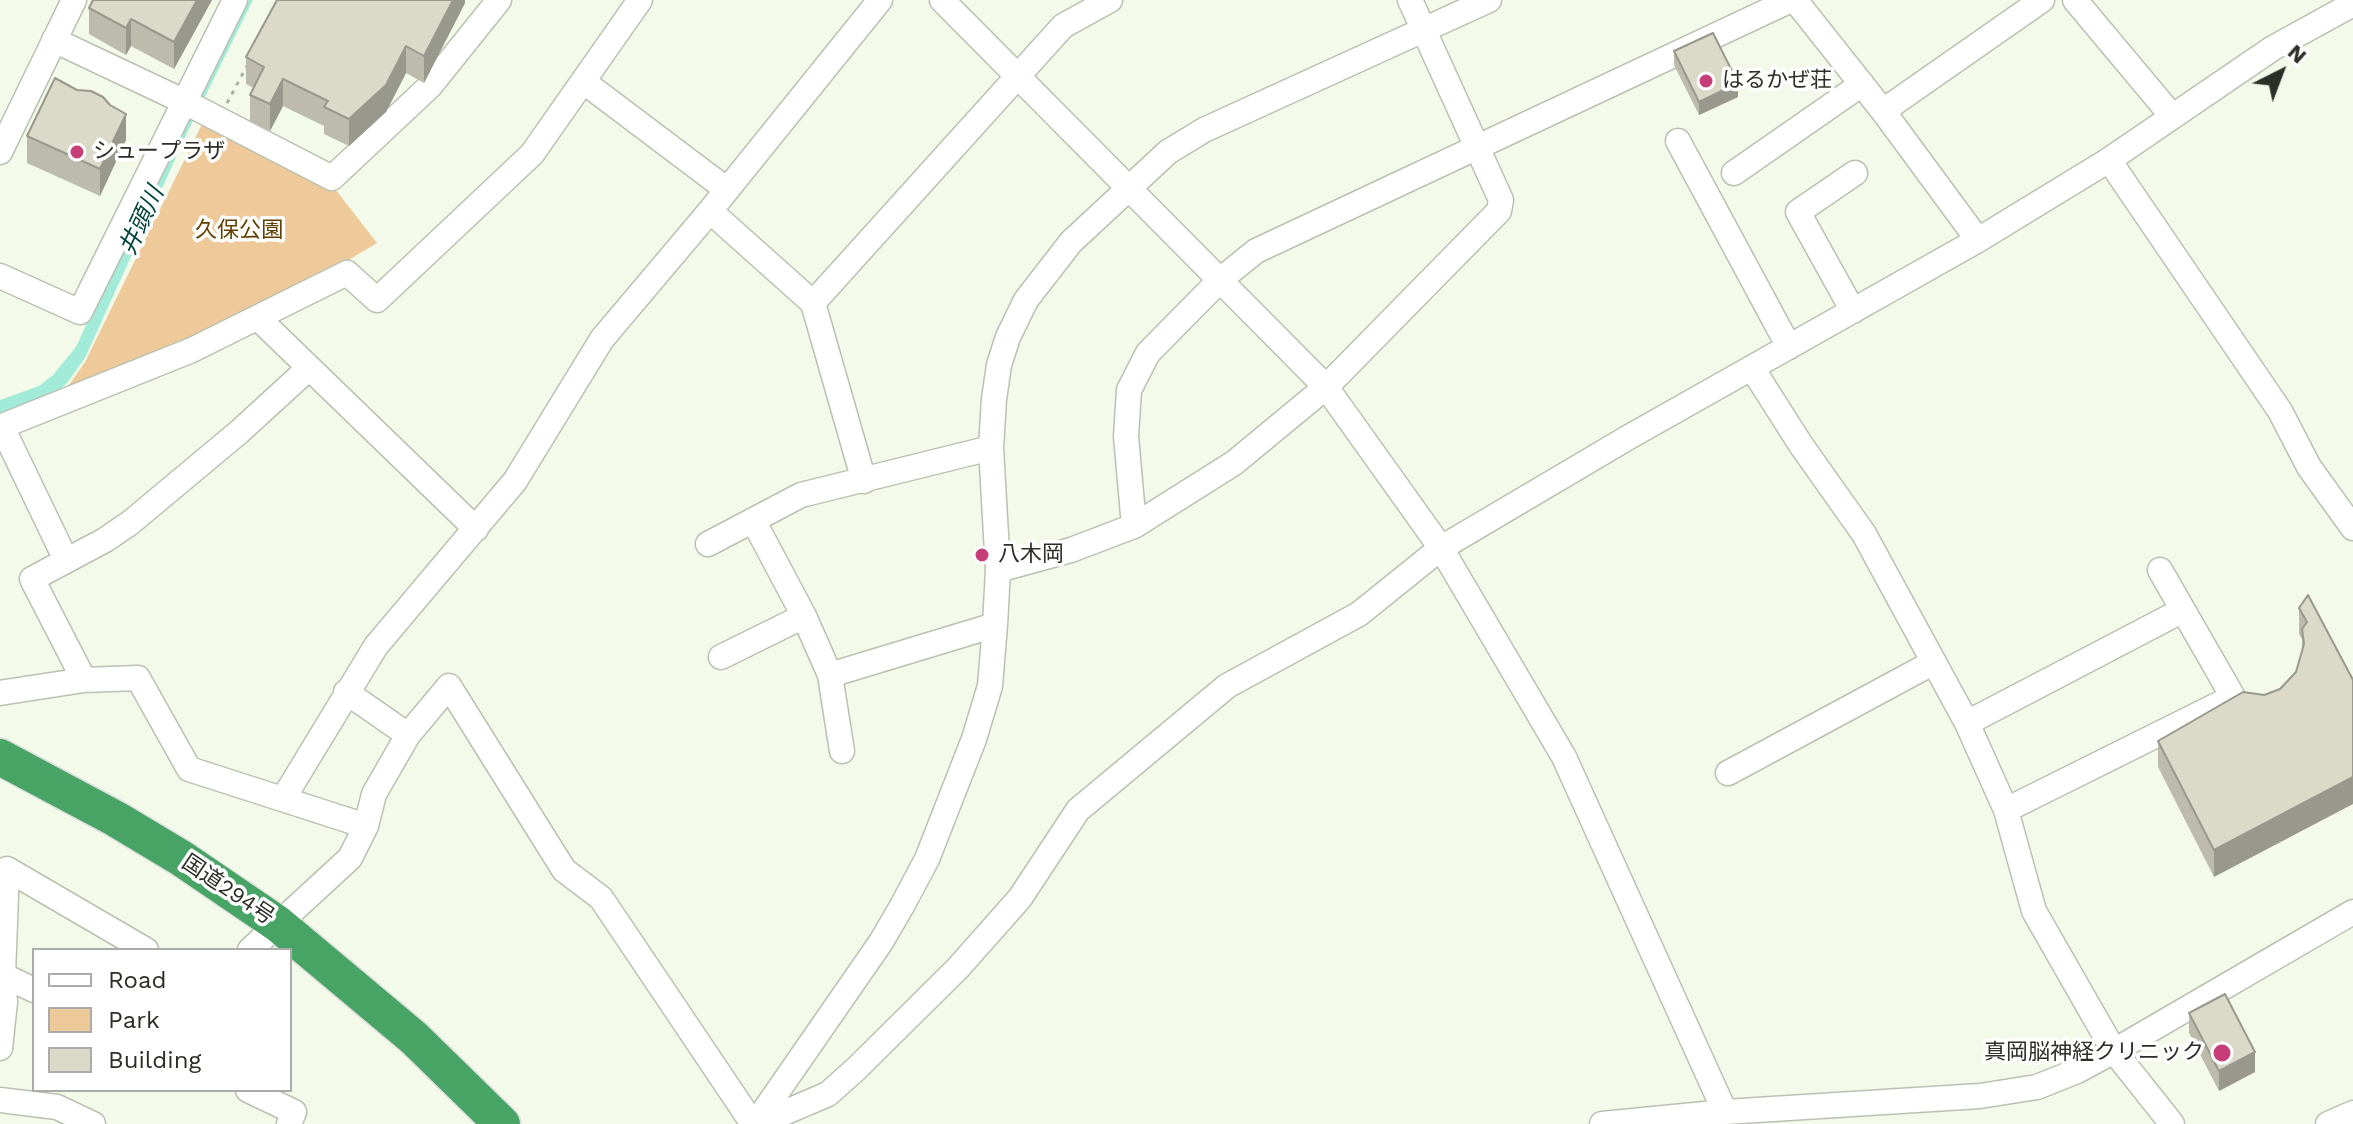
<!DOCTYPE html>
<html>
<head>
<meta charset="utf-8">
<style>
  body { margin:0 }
  #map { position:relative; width:2353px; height:1124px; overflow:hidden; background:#f3faea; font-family:"Work Sans",sans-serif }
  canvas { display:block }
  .legend { position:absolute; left:32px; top:948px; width:260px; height:144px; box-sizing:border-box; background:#fff; border:2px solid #ababa9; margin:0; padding:10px 14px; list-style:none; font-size:24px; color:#2c2e28 }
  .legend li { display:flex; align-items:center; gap:16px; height:40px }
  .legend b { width:40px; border:2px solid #ababa9 }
  .north { position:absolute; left:2241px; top:32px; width:80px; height:80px; -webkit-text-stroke:6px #fff; paint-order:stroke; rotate:42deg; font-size:22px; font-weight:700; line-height:32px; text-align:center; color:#2c2e28 }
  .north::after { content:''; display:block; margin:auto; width:28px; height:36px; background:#2c2e28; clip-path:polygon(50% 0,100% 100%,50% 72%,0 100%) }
</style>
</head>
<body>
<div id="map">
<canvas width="2353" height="1124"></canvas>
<ul class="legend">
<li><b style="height:10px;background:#fff"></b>Road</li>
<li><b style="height:22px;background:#eeca9a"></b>Park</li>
<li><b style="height:22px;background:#dbd9c8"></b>Building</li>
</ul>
<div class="north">N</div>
</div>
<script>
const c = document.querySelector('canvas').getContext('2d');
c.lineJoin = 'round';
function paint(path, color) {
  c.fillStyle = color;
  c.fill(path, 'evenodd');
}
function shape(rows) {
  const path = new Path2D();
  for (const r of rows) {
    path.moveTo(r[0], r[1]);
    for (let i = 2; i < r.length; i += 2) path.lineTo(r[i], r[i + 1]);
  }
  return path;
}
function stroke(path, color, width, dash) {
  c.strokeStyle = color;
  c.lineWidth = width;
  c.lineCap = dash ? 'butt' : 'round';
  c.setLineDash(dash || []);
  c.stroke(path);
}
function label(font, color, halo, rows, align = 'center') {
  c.font = font + ' "Work Sans","Noto Sans JP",sans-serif';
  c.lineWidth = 7;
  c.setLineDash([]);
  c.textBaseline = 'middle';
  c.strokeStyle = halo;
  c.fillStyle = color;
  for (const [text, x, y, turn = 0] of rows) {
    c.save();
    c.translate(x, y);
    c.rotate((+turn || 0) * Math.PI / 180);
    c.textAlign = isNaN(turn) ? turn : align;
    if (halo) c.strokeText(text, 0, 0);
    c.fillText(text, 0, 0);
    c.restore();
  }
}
paint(shape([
  [203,122,332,185,377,243,192,354,67,388,85,362]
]), '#eeca9a');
paint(shape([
  [243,0,253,0,188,131,85,358,67,383,55,394,0,417,0,400,39,386,53,375,76,347,138,211]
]), '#a2ebd9');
const minor = shape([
  [942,0,1326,387,1441,548,1564,757,1725,1112],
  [1795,0,1883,111,1978,240],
  [2075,0,2172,116],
  [54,40,183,101,332,178,430,86,499,0],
  [584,82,726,189],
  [1883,111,2042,0],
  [1678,141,1789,347],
  [0,152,74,0],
  [2109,160,2280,411,2309,467,2353,528],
  [1734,173,1862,84],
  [710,211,813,303,864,481],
  [0,276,80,312,235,0],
  [813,303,1063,26,1110,0],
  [1853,311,1798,212,1855,173],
  [259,319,476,529],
  [1752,368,1801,445,1864,534,1967,723,2006,810,2034,911,2114,1051,2172,1124],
  [0,427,192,350,347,273,377,300,532,154,640,0],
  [2,427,66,560],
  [753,520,804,616,830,675,995,625],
  [1134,526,1126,436,1129,390,1148,353,1220,280,1256,251,1791,0],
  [708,544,801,495,991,448],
  [998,570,1071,550,1134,526,1234,463,1326,387,1499,211,1501,200,1410,0],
  [721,657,804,616],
  [830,675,842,751],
  [84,680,32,579,105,540,130,523,239,432,309,368],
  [346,692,408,735],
  [0,693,84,680,138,678,189,769,366,826],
  [1967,723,2183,610],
  [1728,773,1934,662],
  [283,799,376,646,515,481,602,339,710,211,880,0],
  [2006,810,2233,697,2160,570],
  [250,950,350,858,366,826,374,794,408,735,449,686,564,870,601,898,753,1124],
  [0,974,34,990],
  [0,1048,5,1002,3,975,7,869,146,950],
  [248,1090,294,1112,289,1124],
  [0,1100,57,1107,93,1124],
  [755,1124,881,942,902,906,927,859,974,739,990,686,995,625,998,570,991,448,994,399,999,365,1008,337,1026,300,1071,242,1168,152,1204,130,1489,0],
  [758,1124,828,1094,856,1069,958,968,1020,898,1078,810,1227,686,1359,614,1441,548,1629,437,1978,240,2109,160,2273,48,2353,4],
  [1602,1124,1725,1112,1980,1096,2037,1087,2077,1071,2114,1051,2353,912],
  [2328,1124,2353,1113]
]);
const highway = shape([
  [0,757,116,819,181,858,278,924,414,1038,502,1124]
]);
stroke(minor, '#bac1b2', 27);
stroke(highway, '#dddedd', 39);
stroke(shape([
  [227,103,248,64]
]), '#acb1a5', 3, [4, 6]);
stroke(minor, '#fff', 24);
stroke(highway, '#47a465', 36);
paint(shape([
  [212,0,174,69,131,46,126,55,89,34,89,8],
  [465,0,465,3,424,83,406,73,386,112,349,146,324,134,324,126,283,106,270,131,250,121,250,95,254,88,246,84,246,57],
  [1674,51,1738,97,1699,115,1674,65],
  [27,136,126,140,100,196,27,163],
  [2299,608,2353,680,2214,877,2158,767,2158,741,2264,695,2280,689,2296,672,2302,653,2302,639,2299,634],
  [2189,1013,2255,1072,2219,1091,2189,1033]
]), '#bcbbac');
paint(shape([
  [197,0,212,0,174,69,174,42],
  [453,0,465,0,465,3,424,83,424,56],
  [131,19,131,46,126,55,126,28],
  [406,46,406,73,386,112,349,146,349,119],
  [283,79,283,106,270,131,270,104],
  [1738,83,1738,97,1699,115,1699,102],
  [126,114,126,140,100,196,100,169],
  [2353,777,2353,804,2214,877,2214,850],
  [2255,1052,2255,1072,2219,1091,2219,1071]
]), '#99988c');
const building = shape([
  [93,0,197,0,174,42,131,19,126,28,89,8,93,0],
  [277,0,453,0,424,56,406,46,386,85,349,119,324,107,328,101,283,79,270,104,250,95,264,67,246,57,277,0],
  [1713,33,1738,83,1699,102,1674,51,1713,33],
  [55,78,77,90,91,91,103,97,110,105,126,114,100,169,27,136,55,78],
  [2308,595,2353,680,2353,777,2214,850,2158,741,2243,692,2264,695,2280,689,2296,672,2304,644,2302,629,2307,622,2299,608,2308,595],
  [2225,994,2255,1052,2219,1071,2189,1013,2225,994]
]);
paint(building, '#dbd9c8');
stroke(building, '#99988c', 2);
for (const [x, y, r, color] of [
  [1706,81,8,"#c63d78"],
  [77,152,8,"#c63d78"],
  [982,555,8,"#c63d78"],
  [2222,1053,10,"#c63d78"]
]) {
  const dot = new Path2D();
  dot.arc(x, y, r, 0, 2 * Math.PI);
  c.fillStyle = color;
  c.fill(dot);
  stroke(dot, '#fff', 3);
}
label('22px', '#2c2e28', '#fff', [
  ["はるかぜ荘",1722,81],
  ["シュープラザ",93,152],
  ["八木岡",998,555],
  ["真岡脳神経クリニック",2204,1053,"right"]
], 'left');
label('22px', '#634000', '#fff', [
  ["久保公園",239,231]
]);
label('22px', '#2c2e28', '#fff', [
  ["国道294号",228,890,34]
]);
label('italic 24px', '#02463b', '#fff', [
  ["井頭川",142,221,-65]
]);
</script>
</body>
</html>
